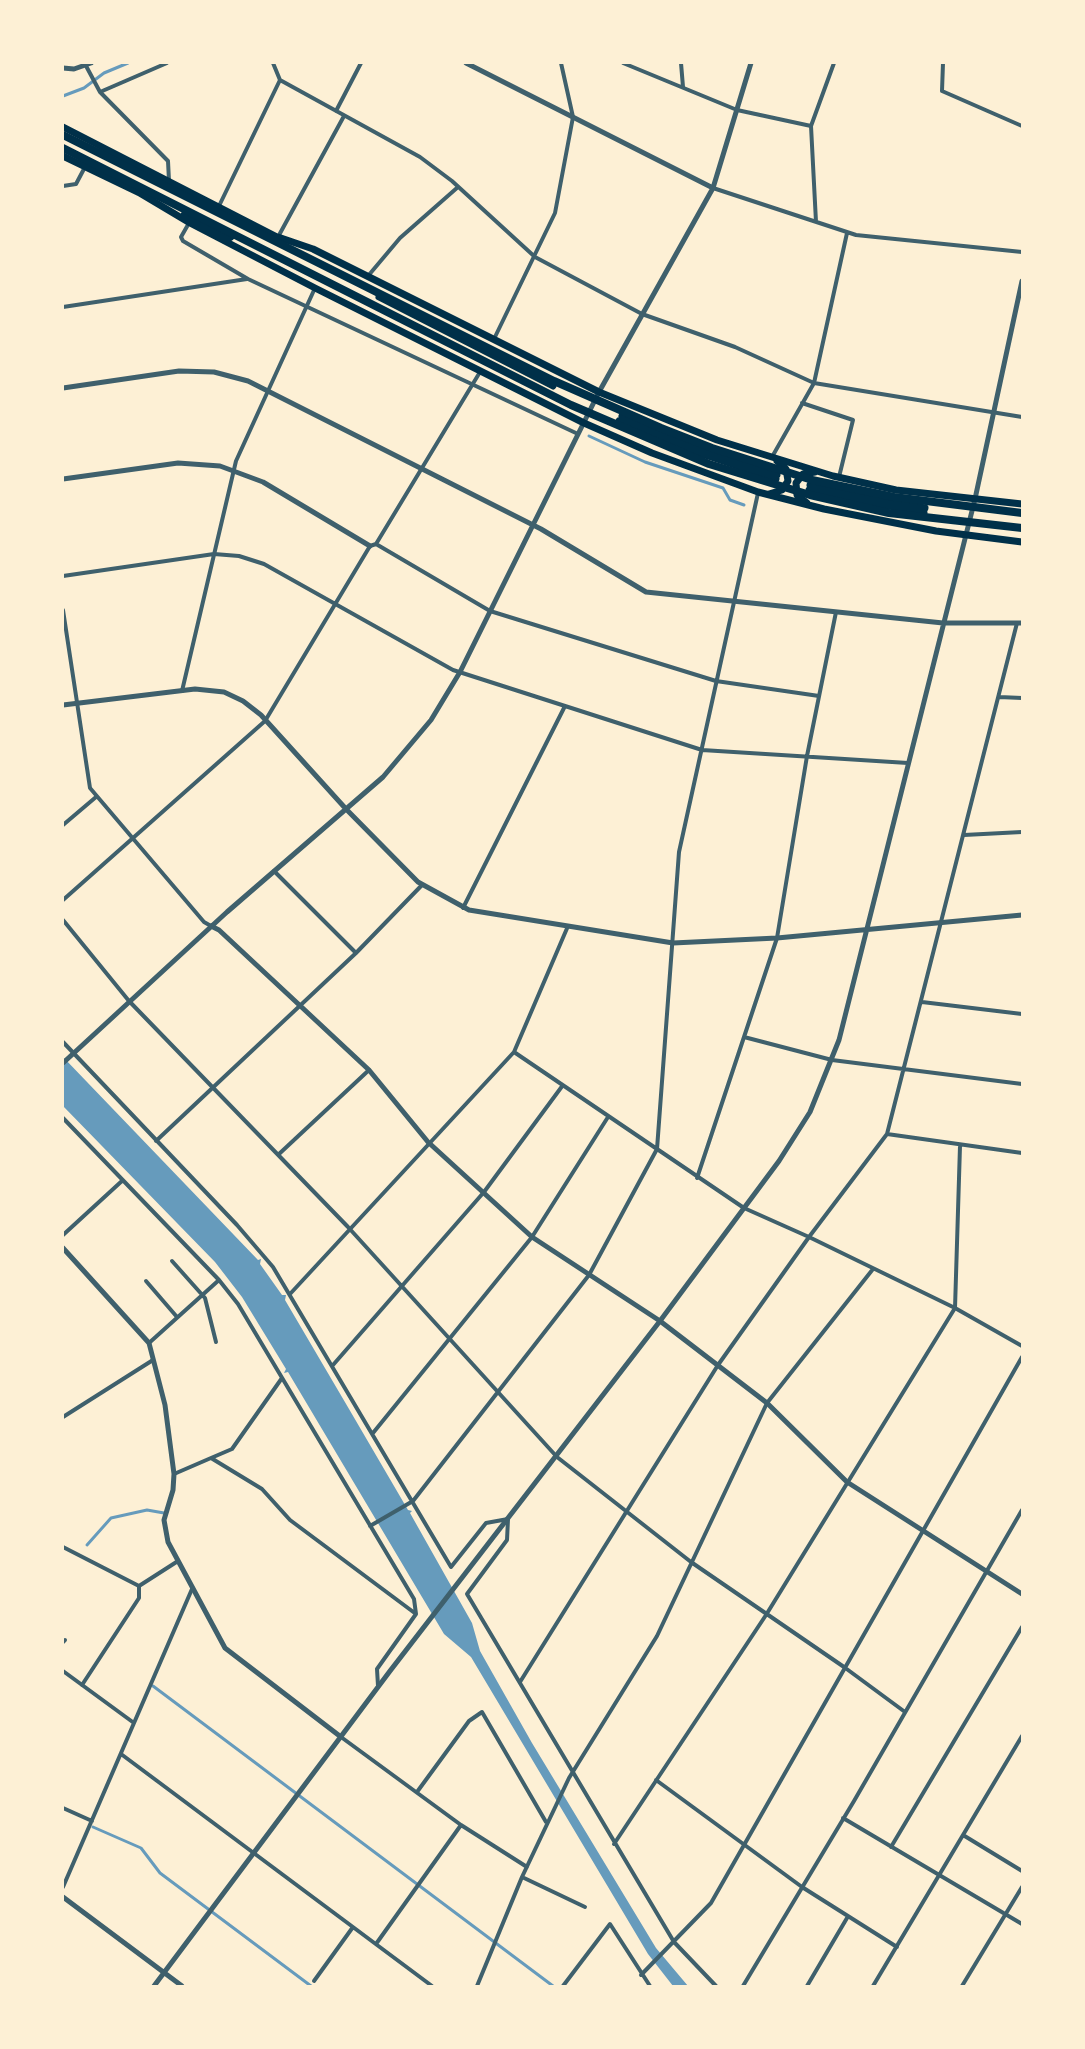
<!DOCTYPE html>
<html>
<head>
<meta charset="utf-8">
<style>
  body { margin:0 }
  #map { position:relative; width:1085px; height:2049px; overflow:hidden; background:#fdf0d5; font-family:"Open Sans",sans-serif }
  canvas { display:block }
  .frame { position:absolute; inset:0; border:64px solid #fdf0d5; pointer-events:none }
</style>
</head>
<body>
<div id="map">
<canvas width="1085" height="2049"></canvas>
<div class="frame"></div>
</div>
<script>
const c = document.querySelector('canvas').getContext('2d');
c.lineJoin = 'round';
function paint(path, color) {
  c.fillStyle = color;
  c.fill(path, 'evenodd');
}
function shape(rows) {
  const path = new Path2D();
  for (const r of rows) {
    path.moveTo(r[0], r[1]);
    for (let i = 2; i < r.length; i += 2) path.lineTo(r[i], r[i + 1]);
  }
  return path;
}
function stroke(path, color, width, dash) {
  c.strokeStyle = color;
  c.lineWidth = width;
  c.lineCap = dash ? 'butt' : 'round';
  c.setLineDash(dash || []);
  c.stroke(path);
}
paint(shape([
  [63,1057,258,1260,261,1259,260,1264,282,1295,286,1295,285,1300,349,1409,408,1510,412,1511,410,1513,472,1623,480,1651,532,1743,656,1948,688,1986,673,1986,648,1954,471,1657,444,1634,288,1372,284,1373,286,1369,242,1297,215,1262,63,1106]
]), '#669bbc');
stroke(shape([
  [63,96,84,88,104,73,128,63],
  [589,436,645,462,723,488,730,500,744,505],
  [87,1545,111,1518,147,1510,164,1513],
  [153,1686,553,1986],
  [93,1827,141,1848,160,1873,311,1986]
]), '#669bbc', 3);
stroke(shape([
  [273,63,280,80,420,157,452,181,535,257,642,314,735,347,814,383,1022,417],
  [623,63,737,110,811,126],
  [681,63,683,87],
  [943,63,942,91,1022,126],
  [85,64,100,92,168,161,169,181],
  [100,92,167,63],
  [336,111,361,63],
  [63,186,76,184,85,167],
  [713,188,856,235,1022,252],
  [219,206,280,80],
  [816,222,811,126,834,63],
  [189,223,181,237,183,241,248,279,578,434],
  [278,237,344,116],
  [368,276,400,238,458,187],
  [63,307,247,279],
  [494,339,555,213,573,117,561,63],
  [802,403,853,420,839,477],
  [772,457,814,383,847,233],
  [376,544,490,611,716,681,819,696],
  [63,576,214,554,239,556,264,564,453,670,702,750,908,763],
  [63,610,90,788,204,922,211,926],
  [182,691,236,461,315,288],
  [999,697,1022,698],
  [63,825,96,797],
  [964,835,1022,832],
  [274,871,356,953],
  [63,900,265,721,370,546,376,544,480,372],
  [463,908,565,706],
  [63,920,129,1001,348,1227,557,1457,691,1562,844,1667,905,1712],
  [922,1002,1022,1014],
  [744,1037,832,1060,1022,1084],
  [63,1042,237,1225,273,1267,451,1567,486,1523,508,1519,507,1540,467,1594,674,1942,716,1986],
  [514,1052,744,1208,809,1237,955,1308,1022,1346],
  [63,1118,219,1280,238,1304,414,1599,416,1614,377,1669,378,1686],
  [887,1134,1022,1153],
  [156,1141,356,953,422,885],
  [279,1154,369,1070],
  [697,1178,777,938,807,756,836,612],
  [63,1235,123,1180],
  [172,1261,205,1298,216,1342],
  [146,1281,177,1317],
  [290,1294,514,1052,568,926],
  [149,1343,219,1280],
  [333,1365,484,1192,563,1085],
  [63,1417,153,1360],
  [373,1433,532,1237,608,1117],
  [211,1458,232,1449,282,1378],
  [174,1474,211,1458,262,1489,290,1520,416,1614],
  [370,1526,413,1501,589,1275,657,1149,679,852,758,493],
  [63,1547,139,1586,178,1561],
  [63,1642,65,1640],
  [63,1671,134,1723],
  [520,1682,718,1365,809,1237,887,1134,1017,623],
  [82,1685,139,1598,139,1586],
  [341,1737,461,1825,527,1867],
  [121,1754,432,1986],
  [656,1780,802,1887,897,1947],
  [417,1792,469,1721,482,1712,546,1822],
  [63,1808,92,1821],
  [843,1818,1022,1924],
  [963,1835,1022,1871],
  [614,1844,766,1615,955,1308,960,1146],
  [891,1847,1022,1627],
  [522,1877,585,1907],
  [63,1887,192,1589],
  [376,1944,461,1825],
  [641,1975,711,1903,1022,1357],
  [314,1981,353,1927],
  [477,1986,522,1877,569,1778,657,1636,767,1403,873,1269],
  [563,1986,610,1924,650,1986],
  [743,1986,854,1801,1022,1510],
  [807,1986,847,1918],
  [873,1986,1022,1736],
  [962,1986,1022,1887]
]), '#3f606c', 4);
stroke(shape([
  [466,63,713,188],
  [63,68,74,69,91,63],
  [63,388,179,371,214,372,248,381,541,529,646,592,943,623,1022,623],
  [63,479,178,463,220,466,263,482,370,546],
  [63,705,195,689,224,692,243,701,261,715,346,809,418,882,469,910,673,943,777,938,1022,915],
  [211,926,219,930,369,1070,428,1142,532,1237,660,1321,767,1403,847,1482,1022,1594],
  [63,1063,227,912,383,777,431,720,460,672,599,392,713,188,751,63],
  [63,1248,149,1343,165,1405,174,1474,173,1490,164,1520,168,1542,225,1648,341,1737],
  [63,1897,182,1986],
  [154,1986,390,1671,660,1321,779,1161,810,1112,839,1040,975,499,1022,281]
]), '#3f606c', 5);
stroke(shape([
  [63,127,279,238],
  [63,156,142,194],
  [138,192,190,223,315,288,584,423,652,453,758,492,824,509,936,531,1022,542],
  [184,215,231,237],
  [278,237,313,249,599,392,717,440,833,476,896,490,1022,504],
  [379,297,553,386],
  [622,416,669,437,777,475],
  [619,421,667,442,776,479],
  [810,485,925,508],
  [809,490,924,513],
  [769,494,782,490,788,481,786,469,777,461],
  [807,503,797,495,796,483,803,474,815,472]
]), '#003049', 7);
stroke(shape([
  [63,135,554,381,661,428,712,448,812,480,894,497,1022,513],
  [63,148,571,405,709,464,810,495,889,513,1022,528]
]), '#003049', 8);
</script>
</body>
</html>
